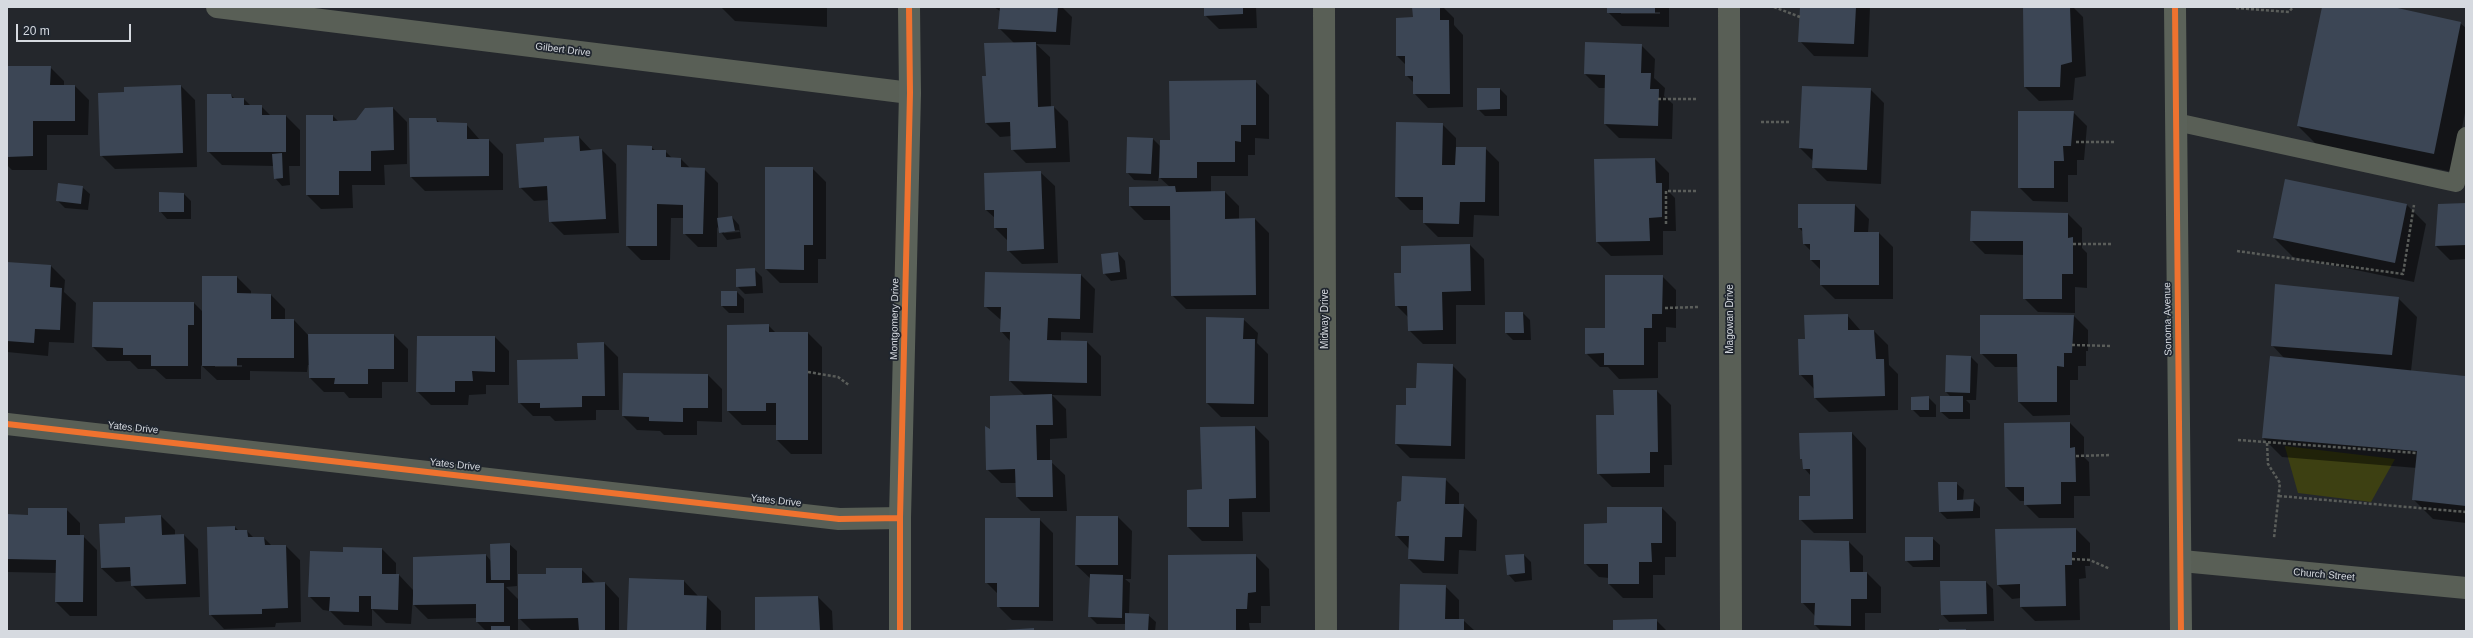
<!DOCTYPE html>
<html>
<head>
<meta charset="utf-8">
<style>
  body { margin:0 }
  #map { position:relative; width:2473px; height:638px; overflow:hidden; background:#24272c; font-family:Helvetica,sans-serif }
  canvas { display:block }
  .frame { position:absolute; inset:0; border:8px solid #d6dae0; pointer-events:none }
  .scale { position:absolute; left:16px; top:24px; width:115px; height:18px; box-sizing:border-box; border:2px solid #d6dae0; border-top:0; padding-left:5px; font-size:12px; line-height:14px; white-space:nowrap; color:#d6dae0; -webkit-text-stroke:3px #20262f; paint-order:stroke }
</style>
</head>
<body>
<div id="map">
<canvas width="2473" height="638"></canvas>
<div class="frame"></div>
<div class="scale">20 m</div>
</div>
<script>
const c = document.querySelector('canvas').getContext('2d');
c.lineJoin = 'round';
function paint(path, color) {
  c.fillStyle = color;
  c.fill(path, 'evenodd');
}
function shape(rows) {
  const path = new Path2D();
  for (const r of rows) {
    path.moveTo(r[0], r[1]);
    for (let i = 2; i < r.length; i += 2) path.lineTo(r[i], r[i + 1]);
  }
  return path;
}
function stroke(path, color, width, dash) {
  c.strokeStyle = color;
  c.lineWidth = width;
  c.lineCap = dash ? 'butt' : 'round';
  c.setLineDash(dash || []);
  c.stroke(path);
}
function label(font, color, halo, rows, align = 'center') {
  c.font = font + ' Helvetica,sans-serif';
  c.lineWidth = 3.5;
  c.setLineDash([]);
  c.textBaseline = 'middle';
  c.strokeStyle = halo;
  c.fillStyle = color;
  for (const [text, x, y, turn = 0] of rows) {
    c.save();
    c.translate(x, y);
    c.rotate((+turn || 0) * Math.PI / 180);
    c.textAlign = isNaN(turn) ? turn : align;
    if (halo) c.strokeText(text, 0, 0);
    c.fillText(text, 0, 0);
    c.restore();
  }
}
paint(shape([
  [2285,447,2285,446,2395,459,2371,502,2298,493]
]), '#3d4012');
paint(shape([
  [721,7,827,7,827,27,735,21],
  [994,7,1062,7,1072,17,1070,45,1036,44,1050,57,1051,107,1054,107,1068,121,1070,162,1026,163,1012,149,1012,136,1000,137,986,123,987,77,1014,43,999,28,1000,11],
  [1205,7,1256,7,1257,28,1219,29,1205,15],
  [1413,7,1443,7,1454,18,1454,25,1463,35,1463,107,1428,108,1414,93,1414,83,1406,75,1406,65,1397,56,1414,18],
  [1608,7,1669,7,1669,27,1622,26,1608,12],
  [1621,12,1660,12,1660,14,1621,14],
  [1801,7,1870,7,1868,57,1814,56,1800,41],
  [2024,7,2073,7,2083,17,2086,76,2075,78,2073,100,2039,101,2025,87],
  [2323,7,2388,7,2460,23,2466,28,2466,108,2453,172,2317,145,2298,126],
  [1641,45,1655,59,1654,78,1665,88,1664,96,1673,104,1672,139,1619,138,1605,124,1606,88,1599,88,1585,74],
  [7,67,50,67,64,81,64,86,75,86,89,100,88,135,47,135,47,170,12,170,7,165],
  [1255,81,1269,95,1269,139,1255,138,1255,155,1248,155,1248,176,1211,176,1211,192,1225,192,1239,206,1239,220,1255,219,1269,233,1269,309,1186,309,1172,295,1171,220,1144,220,1130,206,1170,187,1160,178,1161,162,1158,181,1134,180,1127,172,1153,139,1161,147],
  [181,86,195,100,197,167,115,169,101,155,125,93],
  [1500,89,1507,96,1507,116,1485,116,1478,109],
  [1870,89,1884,103,1881,184,1827,181,1813,167,1813,161,1800,148],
  [231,95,235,99,244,99,251,106,261,106,271,116,286,116,300,130,300,166,289,166,290,185,282,186,275,178,274,166,222,165,208,151],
  [393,108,407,122,407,164,384,165,385,185,352,185,353,208,321,209,307,195,333,116,339,122,356,121],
  [2073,112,2087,126,2084,160,2077,160,2077,175,2068,175,2068,202,2033,201,2019,187],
  [436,119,440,123,466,124,480,140,489,140,503,154,503,190,425,191,411,177],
  [1442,124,1456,138,1456,148,1485,148,1499,162,1499,216,1474,215,1473,237,1438,237,1424,223,1424,210,1410,210,1396,196],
  [579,137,592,151,602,150,616,164,619,233,564,235,550,221,549,200,534,201,520,187,546,143],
  [651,147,656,151,665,151,673,159,681,159,691,169,704,169,718,183,718,219,732,217,739,225,741,238,727,240,717,227,717,247,698,247,684,233,684,218,671,218,670,260,641,260,627,246],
  [739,230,740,232,724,233,724,231],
  [1655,159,1669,173,1669,192,1675,198,1676,231,1663,231,1663,255,1611,256,1597,242],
  [812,168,826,182,826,259,818,259,818,283,780,283,766,269],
  [1040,172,1055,186,1058,263,1022,264,1008,250,1008,241,995,228,995,218,986,210],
  [2286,180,2407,205,2426,224,2414,282,2293,257,2274,238],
  [82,187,90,194,88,210,65,208,58,201],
  [184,194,191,201,191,219,167,219,160,211],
  [2466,204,2466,259,2450,260,2436,246],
  [1855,205,1869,219,1868,233,1879,233,1893,247,1893,299,1835,299,1821,285,1821,270,1811,260,1811,251,1804,244,1803,232,1799,228],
  [2068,214,2082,228,2082,248,2087,253,2087,288,2075,287,2075,313,2038,312,2024,298,2024,255,1985,254,1971,240],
  [1470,245,1484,259,1485,305,1456,305,1456,344,1423,344,1409,330,1408,317,1396,305,1402,274],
  [1118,253,1125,261,1127,279,1111,281,1104,273],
  [7,263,51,266,65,280,64,292,76,303,74,343,49,342,48,356,7,352],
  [754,269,762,277,763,293,745,294,737,286],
  [1081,275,1095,289,1093,333,1061,332,1061,341,1087,342,1101,356,1101,396,1052,395,1066,409,1067,438,1050,439,1050,461,1065,475,1067,511,1031,511,1017,497,1017,483,1001,483,987,469,991,430,1025,396,1010,381,1010,341,1001,331,1001,320,985,306],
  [1662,276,1676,290,1676,328,1666,327,1666,342,1658,342,1658,378,1619,379,1608,367,1600,367,1586,353,1606,329],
  [237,277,251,291,251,295,271,295,285,309,285,320,294,320,308,335,394,335,408,349,408,382,382,382,382,398,349,398,344,392,324,392,310,378,309,365,308,365,307,372,250,371,250,380,217,380,201,365,201,379,166,379,155,369,138,369,130,361,107,361,93,347,194,303,203,312],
  [215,365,242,365,242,367,215,367],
  [737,292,744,299,744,313,729,313,722,306],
  [2398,298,2417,317,2411,371,2466,376,2466,523,2433,519,2414,500,2417,468,2282,457,2263,438,2284,358,2272,345],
  [1523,313,1530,320,1531,340,1513,340,1506,333],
  [1847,315,1861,331,1874,331,1888,345,1889,365,1898,374,1898,410,1829,412,1815,398,1814,389,1800,374,1806,340],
  [2074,316,2088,330,2088,351,2086,351,2086,366,2078,366,2078,380,2070,380,2070,415,2033,416,2019,402,2019,367,1995,367,1981,353],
  [1207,318,1243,319,1258,333,1257,343,1268,354,1268,417,1221,417,1207,403],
  [768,325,776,333,808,333,822,347,822,454,791,454,777,440,777,425,742,425,728,411],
  [418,337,495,337,509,351,509,385,486,385,486,394,469,395,468,405,431,405,417,391],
  [604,343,618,357,619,410,596,410,596,420,555,421,550,416,533,416,519,402],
  [1971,357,1978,364,1976,400,1966,400,1970,404,1970,419,1949,419,1941,412,1951,397,1946,392],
  [1452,365,1466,379,1465,459,1410,458,1396,444,1407,406,1417,389],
  [624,374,708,375,722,389,722,422,697,421,697,435,664,435,660,431,637,430,623,416],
  [1657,391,1671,405,1672,465,1664,465,1664,487,1612,487,1598,473,1615,416],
  [1928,397,1936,405,1936,417,1920,417,1912,409],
  [2070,423,2084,437,2084,457,2089,462,2090,496,2074,496,2074,518,2039,518,2025,504,2025,501,2020,501,2006,487],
  [1255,427,1269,441,1270,512,1242,512,1243,541,1202,541,1188,527,1203,490],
  [1852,433,1866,448,1866,533,1814,533,1800,519,1811,497,1811,476,1804,468,1803,461,1801,458],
  [1445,479,1459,493,1459,505,1463,505,1477,520,1476,551,1459,550,1458,574,1423,573,1409,559,1409,549,1396,535,1402,502],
  [1939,483,1956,483,1964,490,1963,500,1973,500,1980,507,1980,518,1947,519,1940,512],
  [1662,508,1676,522,1676,557,1665,557,1665,575,1653,575,1653,598,1623,598,1609,584,1609,578,1599,577,1585,563,1608,524],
  [66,509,80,523,80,536,83,536,97,550,97,616,70,616,56,602,56,573,7,572,7,515,29,516],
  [161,516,175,530,175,536,184,535,198,549,200,597,146,599,132,585,131,581,116,582,101,568,126,524],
  [1118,517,1132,531,1131,579,1125,579,1130,583,1129,614,1148,615,1156,622,1155,631,1126,631,1126,624,1097,624,1089,616,1091,579,1076,565],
  [1039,519,1053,533,1053,621,1012,620,998,606,998,594,986,582],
  [235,527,239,531,247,531,254,538,264,538,272,546,286,546,300,560,301,622,276,623,275,627,224,629,210,614],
  [2076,529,2090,543,2090,566,2085,566,2086,578,2079,579,2080,620,2035,621,2021,607,2021,598,2012,599,1998,585],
  [1932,538,1940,545,1940,567,1913,567,1906,560],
  [1849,542,1863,556,1863,573,1867,573,1881,587,1881,613,1865,613,1865,631,1821,631,1815,625,1815,616,1802,602],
  [509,544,517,551,517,586,506,587,519,600,547,575,581,569,595,583,605,583,619,598,619,631,532,631,518,617,518,631,486,631,477,622,477,618,428,619,414,605,414,595,413,595,411,624,386,623,372,609,372,626,344,625,330,611,323,610,309,596,345,553,382,549,396,563,396,575,399,575,414,591,486,555,491,561],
  [1255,555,1269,569,1270,606,1261,606,1261,623,1249,623,1250,631,1169,631],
  [1524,555,1531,562,1532,580,1515,582,1508,574],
  [630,579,684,581,698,596,707,597,721,611,721,631,628,631],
  [1986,582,1993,589,1994,621,1949,622,1942,614],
  [1445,586,1459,600,1459,620,1463,620,1475,631,1400,631],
  [818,597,832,611,833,631,756,631],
  [1656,620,1667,631,1614,631]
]), '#0007');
paint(shape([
  [1000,7,1058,7,1056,32,998,29],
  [1204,7,1243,7,1243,14,1204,16],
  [1412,7,1440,7,1440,20,1449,20,1450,94,1413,94,1413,76,1405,76,1405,56,1396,56,1396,18,1413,17],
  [1607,7,1655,7,1655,13,1607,13],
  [1800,7,1856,7,1854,44,1798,42],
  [2023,7,2070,7,2072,62,2061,65,2060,87,2024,87],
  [2322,7,2393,7,2461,22,2434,154,2297,126],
  [1036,42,1038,107,1054,106,1056,148,1011,150,1010,122,985,123,982,76,986,76,984,43],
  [1585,42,1642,44,1641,73,1651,73,1650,89,1659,89,1658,126,1604,124,1605,75,1584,74],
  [7,66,51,66,50,85,75,85,75,121,33,121,33,156,7,157],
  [1256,80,1256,125,1241,125,1241,142,1235,141,1235,162,1197,162,1197,178,1159,178,1160,140,1170,140,1169,81],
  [181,85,183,153,100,156,98,93,124,92,124,87],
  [1802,86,1871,88,1867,170,1812,168,1813,149,1799,148],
  [1477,88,1500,88,1500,109,1477,110],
  [207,94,231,94,232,98,244,98,244,105,262,105,262,115,286,115,286,152,207,152],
  [393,107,394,150,371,151,371,171,339,171,339,195,306,195,306,115,333,115,333,121,356,120,365,108],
  [2018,111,2074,111,2071,146,2063,146,2064,161,2054,161,2054,188,2018,188],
  [409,118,436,118,437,122,467,123,467,139,489,139,489,176,410,177],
  [1396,122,1443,123,1442,165,1455,165,1456,147,1486,147,1485,202,1460,202,1459,224,1423,223,1423,197,1395,197],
  [579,136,580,151,602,149,606,219,549,222,547,186,519,188,516,144,544,142,544,138],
  [1127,137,1153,138,1151,174,1126,173],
  [627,145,652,146,652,150,666,150,666,157,681,158,681,167,705,168,703,234,683,234,683,205,657,204,657,246,626,246],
  [282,153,283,178,274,179,272,154],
  [1655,158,1656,183,1662,183,1662,217,1649,218,1650,241,1596,242,1594,159],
  [765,167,813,167,813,245,804,245,804,270,765,269],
  [1041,171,1044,249,1007,251,1007,228,994,228,994,210,985,210,984,173],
  [2285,179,2407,204,2395,263,2273,238],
  [58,183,83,186,81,204,56,201],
  [1175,186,1176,192,1225,191,1225,219,1255,218,1256,295,1171,296,1170,206,1129,206,1129,187],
  [159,192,184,193,184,212,159,212],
  [2466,203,2466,245,2435,246,2438,204],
  [1798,204,1855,204,1854,232,1879,232,1879,285,1820,285,1820,260,1810,260,1810,244,1803,244,1802,228,1798,228],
  [1971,211,2068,213,2068,238,2073,237,2073,274,2062,274,2062,299,2023,299,2023,241,1970,241],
  [732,216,735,231,719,233,717,218],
  [1470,244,1471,291,1442,292,1443,330,1408,331,1407,306,1395,306,1394,273,1401,273,1401,246],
  [1118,252,1120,272,1103,274,1101,254],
  [7,262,51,265,50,287,62,288,60,330,35,329,34,343,7,341],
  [755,268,756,286,736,287,736,269],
  [985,272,1081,274,1080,319,1048,318,1047,340,1087,341,1087,383,1009,381,1010,332,1000,332,1001,307,984,307],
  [1605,275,1663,275,1662,314,1652,314,1652,328,1644,328,1644,365,1604,365,1604,353,1585,354,1585,328,1605,328],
  [202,276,237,276,237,293,271,294,271,319,294,319,294,358,237,358,237,366,202,366],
  [2275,284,2399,297,2392,355,2271,346],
  [721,291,737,291,737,306,721,306],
  [93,302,194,302,194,325,188,325,188,366,151,366,151,355,123,355,123,348,92,347],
  [1505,312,1523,312,1524,333,1505,333],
  [1848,314,1848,330,1874,330,1876,359,1884,359,1885,396,1814,398,1813,375,1799,375,1798,339,1805,339,1804,315],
  [1980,315,2074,315,2072,353,2064,353,2064,367,2057,366,2057,402,2018,402,2017,354,1980,354],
  [1206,317,1244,318,1243,339,1255,339,1254,404,1206,403],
  [769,324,769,332,808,332,808,440,776,440,776,403,766,403,766,411,727,411,727,325],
  [308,334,394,334,394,369,368,369,368,384,334,384,335,378,309,378],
  [417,336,495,336,495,372,472,371,473,381,455,381,455,392,416,392],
  [604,342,605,396,582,396,582,407,540,408,540,403,518,403,517,360,578,359,577,343],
  [1946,355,1971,356,1970,393,1945,392],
  [2270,356,2466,376,2466,506,2412,500,2417,451,2262,438],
  [1417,363,1453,364,1451,446,1395,444,1396,405,1406,405,1406,388,1416,388],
  [623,373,708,374,708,408,683,408,683,422,649,421,649,417,622,416],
  [1613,390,1657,390,1658,452,1650,452,1650,473,1597,474,1596,415,1614,415],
  [1052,394,1053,425,1036,425,1037,460,1052,460,1053,497,1016,497,1015,469,986,470,985,426,990,429,990,396],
  [1929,396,1929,410,1911,410,1911,397],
  [1940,396,1963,396,1963,412,1940,412],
  [2070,422,2070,448,2075,447,2076,482,2061,482,2061,504,2024,505,2024,487,2005,487,2004,423],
  [1255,426,1256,498,1229,499,1229,527,1187,527,1187,490,1202,489,1200,427],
  [1852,432,1853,519,1799,520,1799,496,1810,496,1810,469,1803,469,1802,459,1800,459,1799,433],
  [1402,476,1446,478,1445,504,1464,504,1462,537,1445,537,1444,561,1408,559,1409,536,1395,536,1397,502,1401,501],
  [1938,482,1957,482,1957,500,1974,499,1973,511,1939,512],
  [1607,507,1662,507,1662,543,1651,543,1652,562,1639,562,1639,584,1608,584,1608,564,1584,564,1584,524,1607,523],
  [28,508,67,508,67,535,84,535,83,602,55,602,56,560,7,559,7,514,28,515],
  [161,515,162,535,184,534,186,584,131,586,130,567,101,568,99,524,125,523,125,517],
  [1076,516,1118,516,1118,565,1075,565],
  [985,518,1040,518,1039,607,997,607,997,583,985,583],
  [235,526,235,530,247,530,248,537,264,537,265,545,286,545,288,608,262,609,262,614,209,615,207,527],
  [2076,528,2076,552,2072,552,2072,565,2065,565,2066,606,2020,607,2020,584,1997,585,1995,529],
  [1905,537,1933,537,1933,560,1905,561],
  [1801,540,1849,541,1850,572,1867,572,1867,599,1851,599,1851,626,1814,625,1815,603,1801,603],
  [510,543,510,580,491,580,490,544],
  [343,547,382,548,382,574,399,574,398,610,371,609,371,596,359,596,359,612,329,611,330,597,308,597,310,551,343,552],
  [486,554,486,583,504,583,504,622,476,622,476,604,413,605,413,557],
  [1256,554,1256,592,1248,593,1247,609,1236,609,1236,631,1168,631,1168,555],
  [1524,554,1525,573,1507,575,1505,555],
  [546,568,582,568,582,583,605,582,605,631,579,631,578,618,518,619,518,574,546,574],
  [1090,574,1123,575,1122,618,1088,617],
  [629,578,684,580,684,595,707,596,706,631,627,631],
  [1940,581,1986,581,1987,614,1941,615],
  [1400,584,1446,585,1445,619,1464,619,1464,631,1399,631],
  [818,596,820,631,755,631,755,597],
  [1125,613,1149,614,1148,631,1125,631],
  [1657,619,1657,631,1613,631,1613,620],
  [491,626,510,626,510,631,491,631],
  [1034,628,1034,631,1005,631,1005,630],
  [1939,629,1966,629,1966,631,1939,631]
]), '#3c4655');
stroke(shape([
  [1774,7,1800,17],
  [2236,8,2289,12,2293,7],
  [1658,99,1697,99],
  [1761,122,1790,122],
  [2076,142,2114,142],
  [1666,224,1666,191,1697,191],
  [2073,244,2113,244],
  [2237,251,2403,274,2414,205],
  [1665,308,1698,307],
  [2072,345,2112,346],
  [808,372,838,377,849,385],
  [2238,440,2417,453],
  [2267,443,2268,464,2280,483,2274,538],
  [2076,456,2111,455],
  [2279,496,2466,512],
  [2072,559,2090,560,2110,569]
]), '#5a5d5a', 2.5, [3, 2]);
stroke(shape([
  [2176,122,2456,183,2466,136]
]), '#595f56', 18);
stroke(shape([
  [217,7,910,93],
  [1324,7,1326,631],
  [1729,7,1731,631],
  [7,424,839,519,900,518],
  [2182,561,2466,588]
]), '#595f56', 22);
stroke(shape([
  [2175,7,2181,631],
  [900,631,900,518,910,93,909,7]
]), '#5b6259', 22);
stroke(shape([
  [2175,7,2181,631],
  [7,424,839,519,900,518],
  [900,631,900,518,910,93,909,7]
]), '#ef722f', 6);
label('10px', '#d6dae0', '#20262f', [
  ["Gilbert Drive",563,50,7],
  ["Montgomery Drive",895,319,-89],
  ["Midway Drive",1325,319,-90],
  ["Magowan Drive",1730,319,-90],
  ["Sonoma Avenue",2168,319,-91],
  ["Yates Drive",133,428,6],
  ["Yates Drive",455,465,6],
  ["Yates Drive",776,501,6],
  ["Church Street",2324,575,5]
]);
</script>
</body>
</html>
